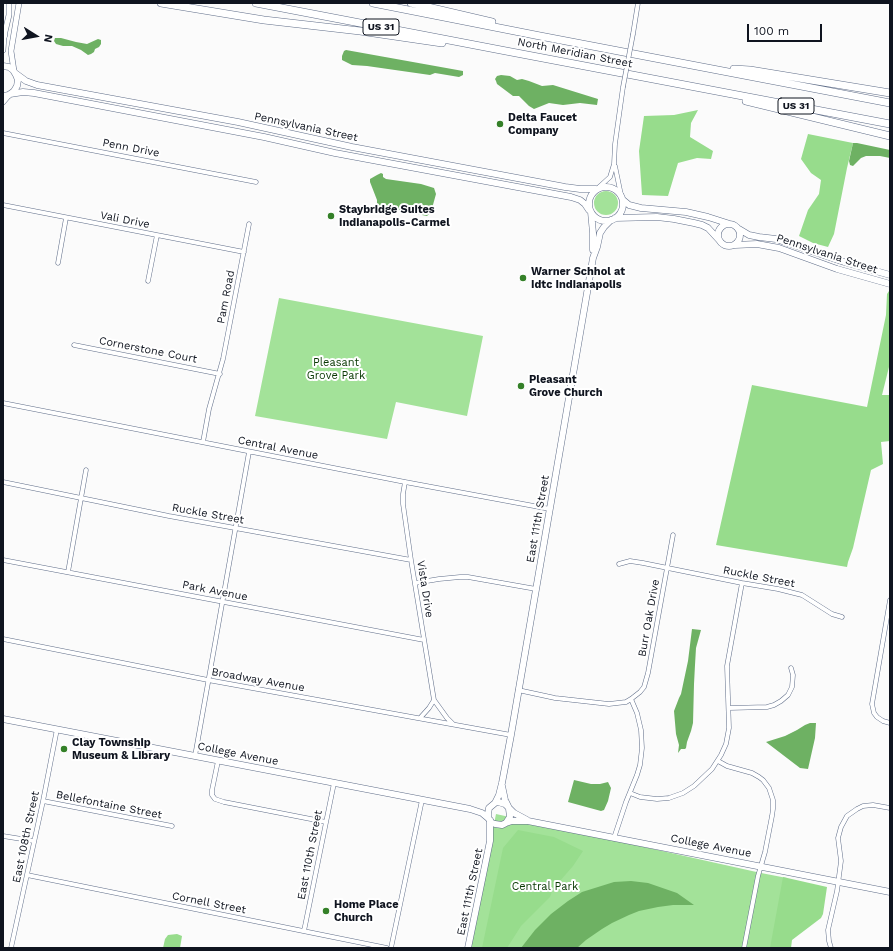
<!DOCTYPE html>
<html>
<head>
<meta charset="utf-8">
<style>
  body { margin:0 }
  #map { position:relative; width:893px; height:951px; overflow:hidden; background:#fbfbfb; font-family:"Work Sans",sans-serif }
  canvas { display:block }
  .frame { position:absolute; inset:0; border:4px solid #0f141f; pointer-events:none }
  .north { position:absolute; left:16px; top:16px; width:40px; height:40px; -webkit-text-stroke:3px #fff; paint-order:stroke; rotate:101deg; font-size:11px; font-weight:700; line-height:16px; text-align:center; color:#0f141f }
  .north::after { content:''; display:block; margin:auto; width:14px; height:18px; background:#0f141f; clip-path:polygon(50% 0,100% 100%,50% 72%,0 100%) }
  .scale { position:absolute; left:747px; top:24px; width:75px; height:18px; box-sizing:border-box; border:2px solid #0f141f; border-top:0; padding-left:5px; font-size:12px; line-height:14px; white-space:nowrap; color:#0f141f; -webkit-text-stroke:3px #fff; paint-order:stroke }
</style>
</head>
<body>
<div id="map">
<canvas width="893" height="951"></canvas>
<div class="frame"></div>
<div class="north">N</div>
<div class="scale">100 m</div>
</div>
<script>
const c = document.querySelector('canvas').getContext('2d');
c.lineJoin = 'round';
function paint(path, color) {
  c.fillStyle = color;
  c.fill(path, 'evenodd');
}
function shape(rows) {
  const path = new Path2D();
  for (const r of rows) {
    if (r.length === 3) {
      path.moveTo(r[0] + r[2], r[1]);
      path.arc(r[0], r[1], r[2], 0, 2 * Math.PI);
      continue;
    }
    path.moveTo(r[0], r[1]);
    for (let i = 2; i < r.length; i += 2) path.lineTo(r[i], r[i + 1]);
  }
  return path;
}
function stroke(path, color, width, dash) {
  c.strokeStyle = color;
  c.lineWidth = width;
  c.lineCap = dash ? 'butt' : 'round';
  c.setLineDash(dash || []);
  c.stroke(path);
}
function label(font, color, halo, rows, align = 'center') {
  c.font = font + ' "Work Sans",sans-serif';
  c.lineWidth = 4;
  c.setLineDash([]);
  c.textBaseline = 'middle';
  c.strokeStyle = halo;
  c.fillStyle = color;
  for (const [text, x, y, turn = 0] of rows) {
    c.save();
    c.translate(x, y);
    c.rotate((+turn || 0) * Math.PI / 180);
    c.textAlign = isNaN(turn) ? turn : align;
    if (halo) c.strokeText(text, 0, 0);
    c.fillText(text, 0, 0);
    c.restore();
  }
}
paint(shape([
  [606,203,12],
  [279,298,483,336,467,416,396,402,387,439,255,416],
  [496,814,761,873,787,878,774,948,469,948]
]), '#a3e299');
paint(shape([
  [698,110,691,123,690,137,713,151,711,159,697,158,678,163,668,196,642,195,639,151,644,116,674,115],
  [808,134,853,143,847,168,834,234,828,247,813,243,799,236,808,210,819,194,821,180,811,173,801,159],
  [889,291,890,291,890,363,882,395,890,395,890,441,881,442,883,464,871,470,853,548,848,562,847,567,716,545,752,385,867,407,886,315,887,294],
  [518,830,554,837,583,851,573,866,553,889,550,897,521,926,507,948,482,948,503,848],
  [783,877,827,887,823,914,821,918,792,940,791,948,770,948],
  [177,934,182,936,180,948,163,948,165,939,168,935]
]), '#97dc8c');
paint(shape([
  [55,38,61,38,76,42,87,44,98,39,101,40,101,44,99,47,95,49,94,52,91,54,88,55,81,50,72,46,63,46,56,44,54,41],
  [346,50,463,71,463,75,459,77,435,73,430,75,367,66,352,65,342,60,342,56,344,51],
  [501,75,510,76,517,80,522,79,529,81,542,86,553,85,598,99,597,105,580,103,563,105,549,103,534,109,529,106,519,96,513,96,497,84,496,81,495,79,497,76],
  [853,143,857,143,890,150,890,158,880,156,866,156,861,158,853,166,850,165,849,161],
  [381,173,383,174,383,177,386,179,421,184,434,188,436,194,431,212,427,216,377,206,377,200,370,182,370,179,377,175],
  [692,629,701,630,696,648,695,665,694,684,693,723,691,731,687,742,686,748,685,749,681,749,678,753,679,745,676,734,674,711,679,698,681,694,688,661],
  [810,723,816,723,815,738,808,769,800,768,766,742,785,736,797,730,805,725],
  [574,780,591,784,600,784,608,782,611,788,608,801,604,810,601,811,568,802],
  [631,881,648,883,677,893,694,905,673,905,658,907,639,911,629,915,612,923,602,929,586,940,577,948,521,948,535,930,551,914,568,901,582,892,614,882]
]), '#6eb163');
const minor = shape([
  [633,34,638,3],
  [3,133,256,182],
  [615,166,621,195],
  [599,187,610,177,614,164,615,144,623,87],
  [3,205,244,252],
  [58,263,66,218],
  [148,281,157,235],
  [74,345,220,374],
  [3,403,405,482,550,509],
  [203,442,209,409,223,359,249,224],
  [3,482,169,516,411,560],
  [405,482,403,494,403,504,411,560,434,700,447,718,453,724],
  [3,560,424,640],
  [619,564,630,561,643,563,742,583,778,589,802,595,832,614,842,617],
  [68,572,86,470],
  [415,583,439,579,460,577,468,577,536,589],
  [890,600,872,704,874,713,877,717,883,721,890,723],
  [3,639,208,680,511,735],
  [518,690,555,698,609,704,626,702,631,699,640,692,644,687,648,673,673,535],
  [729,708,767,707,774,705,781,701,788,695,792,687,793,675,791,668],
  [420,718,429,708,434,700],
  [195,756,249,452],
  [218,761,212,790,212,795,215,799,224,802,326,822],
  [718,761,727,766,752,773,759,777,763,780,769,788,773,800,773,809,772,816,765,852,758,876,744,948],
  [630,793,640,797,657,799,669,798,683,793,694,786,712,769,721,755,726,744,729,728,727,666,742,583],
  [43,801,172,826],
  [3,836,34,841],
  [614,838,626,802,637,775,640,765,642,748,641,730,637,713,631,699],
  [27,875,387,948],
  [304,931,334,783],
  [12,948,11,948,43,801,57,729],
  [391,948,422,800],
  [831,948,829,941,828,930,837,891,841,861,838,838,841,827,847,816,857,809,863,806,873,805,890,808]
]);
const tertiary = shape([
  [3,50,4,36,9,15,9,3],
  [14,71,11,51,19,3],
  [3,102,9,95]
]);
const secondary = shape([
  [3,38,4,36],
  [3,66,9,67,13,70,16,75,18,80,17,86,14,91,9,95,3,96],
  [15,73,26,81,37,85,238,122,352,147,565,187,580,189,596,189],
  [10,94,23,92,34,93,264,137,335,153,571,197,580,200,585,204,589,210],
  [606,204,17],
  [623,200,629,205,641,208,686,212,708,217,730,224],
  [591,212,593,233,593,250],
  [615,218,657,217,674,219,694,223,702,225,708,228,719,240],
  [729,235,11],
  [739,229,749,235,759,237,776,239,844,262,890,275],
  [735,245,757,244,779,248,837,269,890,284],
  [3,719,470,809,482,813,488,818],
  [502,786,505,800,508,806],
  [495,803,499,795,502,783,511,735,593,258,597,247,600,233,604,227,611,220],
  [509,809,510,817,506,823,502,825,495,824,492,823,488,818,488,814,489,808,495,803,498,802,505,804,514,813,527,820],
  [506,823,512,821,528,821,890,892],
  [468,948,490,841,490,820]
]);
const motorway = shape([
  [161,3,264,20,360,31,442,43],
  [256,3,506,51,890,124],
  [373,3,540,36,890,103],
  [411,3,492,22],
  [734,69,750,70,890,93],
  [746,101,890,136]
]);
stroke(minor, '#606e89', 5);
stroke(tertiary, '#606e89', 6);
stroke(secondary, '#606e89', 7);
stroke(motorway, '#606e89', 8);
stroke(minor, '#fff', 4);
stroke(tertiary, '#fff', 5);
stroke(secondary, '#fff', 6);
stroke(motorway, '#fff', 7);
const minorBridge = shape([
  [623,87,633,34]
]);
stroke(minorBridge, '#606e89', 5, []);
stroke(minorBridge, '#fff', 4);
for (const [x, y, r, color] of [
  [500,124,4,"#348028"],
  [331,216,4,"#348028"],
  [523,278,4,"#348028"],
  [521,386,4,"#348028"],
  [64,749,4,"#348028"],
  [326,911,4,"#348028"]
]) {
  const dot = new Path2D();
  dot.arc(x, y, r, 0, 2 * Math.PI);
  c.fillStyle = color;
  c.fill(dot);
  stroke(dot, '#fff', 1.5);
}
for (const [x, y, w] of [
  [381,27,36],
  [796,106,36]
]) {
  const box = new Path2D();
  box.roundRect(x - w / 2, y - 8, w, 16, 3);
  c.fillStyle = '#fff';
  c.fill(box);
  stroke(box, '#0f141f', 1);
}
label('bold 10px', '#0f141f', null, [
  ["US 31",381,27],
  ["US 31",796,106]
]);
label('11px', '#0f141f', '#fff', [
  ["North Meridian Street",575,53,11],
  ["Pennsylvania Street",306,127,12],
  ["Penn Drive",131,148,11],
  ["Vali Drive",125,220,11],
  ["Pennsylvania Street",827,254,18],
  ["Pam Road",226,297,-79],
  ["Cornerstone Court",148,350,11],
  ["Central Avenue",278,448,11],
  ["Ruckle Street",208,514,10],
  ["East 111th Street",538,519,-80],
  ["Ruckle Street",759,577,11],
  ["Vista Drive",425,589,81],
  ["Park Avenue",215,591,11],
  ["Burr Oak Drive",649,618,-80],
  ["Broadway Avenue",258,680,10],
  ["College Avenue",238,754,11],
  ["Bellefontaine Street",109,805,11],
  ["East 108th Street",26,837,-78],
  ["College Avenue",711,846,11],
  ["East 110th Street",310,855,-79],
  ["East 111th Street",470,892,-78],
  ["Cornell Street",209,903,11]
]);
label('bold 11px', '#0f141f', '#fff', [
  ["Delta Faucet",508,118],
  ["Company",508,131],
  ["Staybridge Suites",339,210],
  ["Indianapolis-Carmel",339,223],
  ["Warner Schhol at",531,272],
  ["Idtc Indianapolis",531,285],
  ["Pleasant",529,380],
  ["Grove Church",529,393],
  ["Clay Township",72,743],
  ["Museum & Library",72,756],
  ["Home Place",334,905],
  ["Church",334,918]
], 'left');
label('11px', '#083802', '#fff', [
  ["Pleasant",336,363],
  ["Grove Park",336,376],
  ["Central Park",545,887]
]);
</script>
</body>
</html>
